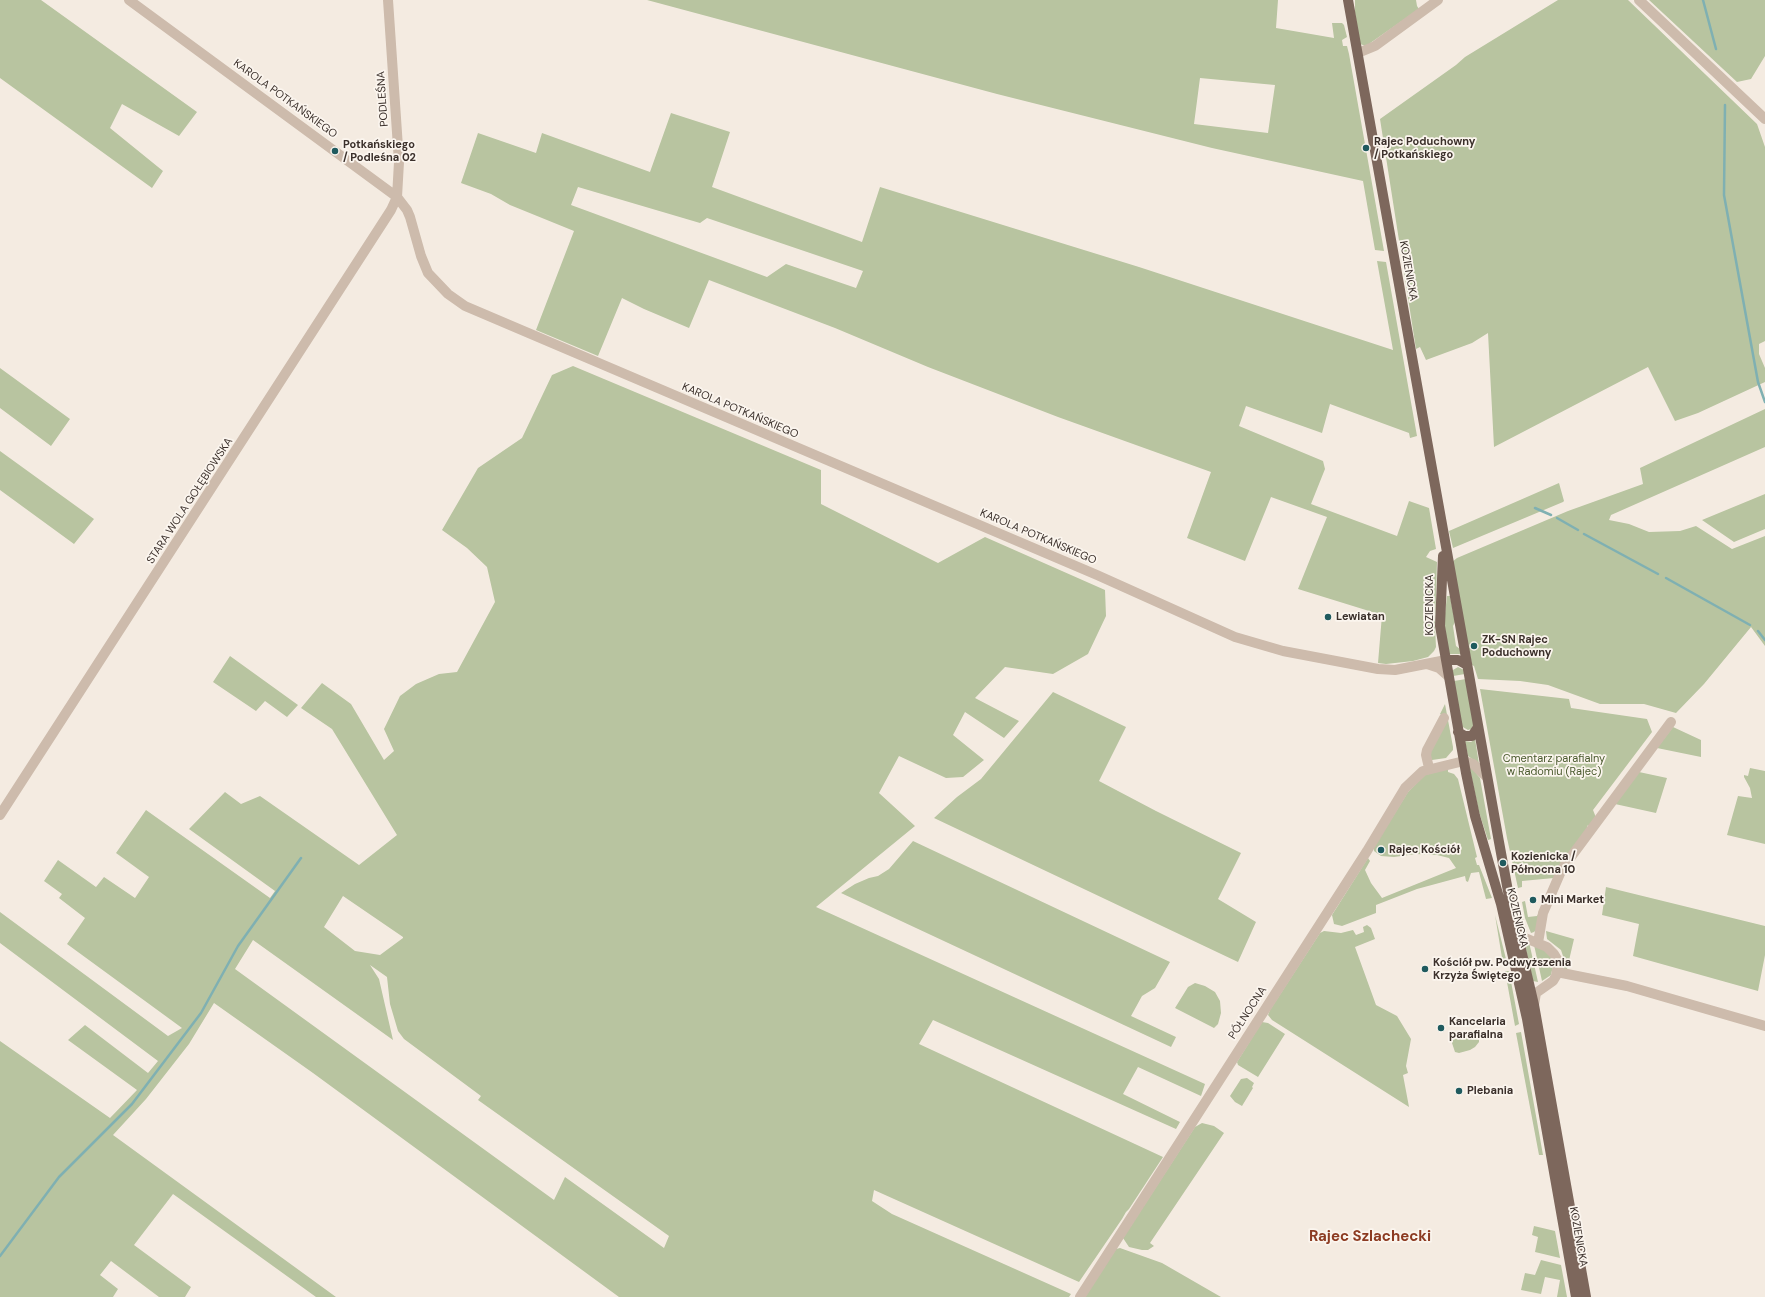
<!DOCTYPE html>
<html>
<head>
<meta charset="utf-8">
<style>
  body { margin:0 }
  canvas { display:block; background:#f4ebe1 }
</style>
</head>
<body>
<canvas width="1765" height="1297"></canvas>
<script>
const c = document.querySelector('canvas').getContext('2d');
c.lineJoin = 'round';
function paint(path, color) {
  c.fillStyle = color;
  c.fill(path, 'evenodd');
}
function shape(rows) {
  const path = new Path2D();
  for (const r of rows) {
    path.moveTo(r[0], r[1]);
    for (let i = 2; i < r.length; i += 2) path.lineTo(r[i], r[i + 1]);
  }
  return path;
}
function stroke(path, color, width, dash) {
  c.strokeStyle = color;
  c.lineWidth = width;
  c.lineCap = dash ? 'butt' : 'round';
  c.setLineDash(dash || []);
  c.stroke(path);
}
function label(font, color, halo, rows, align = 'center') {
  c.font = font + ' "DM Sans",sans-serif';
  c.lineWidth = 3.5;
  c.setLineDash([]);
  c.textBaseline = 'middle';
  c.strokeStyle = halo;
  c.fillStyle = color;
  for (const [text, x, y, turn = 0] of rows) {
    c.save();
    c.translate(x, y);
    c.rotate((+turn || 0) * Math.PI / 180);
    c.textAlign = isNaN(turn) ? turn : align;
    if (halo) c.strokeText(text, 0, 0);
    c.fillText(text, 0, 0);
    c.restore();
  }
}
paint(shape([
  [0,0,41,0,197,112,179,136,122,104,110,128,163,171,152,188,0,78],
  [647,0,1278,0,1276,28,1334,38,1332,23,1342,23,1344,25,1347,37,1342,40,1343,46,1347,46,1349,54,1384,251,1375,250,1363,181,1212,148,997,94],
  [1200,78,1275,85,1268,133,1194,124],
  [1355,0,1416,0,1417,6,1419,9,1366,46,1360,44,1355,13],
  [1558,0,1628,0,1757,124,1765,147,1765,341,1759,344,1759,354,1765,368,1765,382,1698,413,1675,421,1648,367,1494,447,1488,333,1472,343,1426,360,1420,347,1416,349,1380,119,1456,65,1465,57],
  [1649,0,1765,0,1765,56,1751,79,1737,82],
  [671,113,730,132,712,187,862,242,880,187,1139,267,1393,350,1377,261,1386,262,1417,436,1410,438,1409,433,1330,404,1322,433,1246,406,1239,426,1323,461,1325,469,1311,504,1397,536,1409,501,1429,508,1436,549,1430,551,1426,557,1437,562,1435,626,1436,647,1434,651,1428,657,1413,661,1386,664,1378,663,1382,615,1298,589,1327,517,1271,497,1245,561,1187,538,1211,472,1058,417,928,367,835,328,709,280,689,328,644,309,622,298,598,356,536,330,574,231,510,205,491,194,461,183,478,133,536,153,542,133,650,172],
  [578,187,700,223,707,218,863,271,856,288,786,264,767,277,571,205],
  [573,366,821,470,821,504,938,563,985,537,1105,590,1106,616,1088,654,1053,674,1005,667,975,698,1019,721,1004,738,965,712,953,735,984,760,963,777,946,778,899,756,879,793,915,826,816,907,1205,1084,1201,1096,1138,1067,1123,1094,1180,1122,1176,1129,933,1020,919,1044,1163,1157,1129,1209,1126,1212,1122,1219,1079,1282,874,1190,872,1201,892,1214,1071,1294,1069,1297,619,1297,313,1073,214,1003,189,1044,146,1099,113,1135,336,1297,316,1297,173,1194,134,1245,191,1287,185,1297,159,1297,111,1261,100,1275,118,1289,113,1297,0,1297,0,1041,110,1118,137,1090,68,1040,85,1025,148,1073,158,1061,0,943,0,912,168,1036,182,1028,67,944,85,918,59,898,62,894,44,881,58,860,96,887,104,877,135,898,149,877,116,853,146,810,270,898,275,891,189,829,225,792,241,804,260,796,359,865,397,835,332,729,301,708,322,683,351,704,384,760,394,751,384,729,400,696,416,684,439,674,457,672,495,602,487,567,467,548,442,530,478,468,522,438,552,375],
  [343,896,403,937,403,938,380,955,355,951,324,927],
  [253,940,393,1040,379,979,370,965,387,977,390,1004,398,1031,404,1039,481,1096,478,1100,669,1236,664,1248,565,1177,554,1200,235,969],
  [0,368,70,419,51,446,0,408],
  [1765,409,1765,447,1611,515,1609,520,1629,524,1649,532,1680,531,1696,526,1732,549,1765,536,1765,646,1751,627,1704,684,1676,713,1644,704,1600,704,1548,685,1520,681,1478,679,1474,666,1472,665,1452,562,1457,558,1568,511,1643,484,1640,468],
  [0,451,94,519,74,544,0,490],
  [1559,483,1564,501,1563,502,1453,548,1449,531],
  [1765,494,1765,529,1734,542,1702,520],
  [1447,596,1450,596,1455,622,1453,626,1456,646,1460,649,1461,654,1449,654,1444,623],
  [230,656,298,705,287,717,265,701,256,711,213,682],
  [1458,667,1464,670,1465,674,1453,676,1453,670],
  [1466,679,1474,724,1471,729,1468,730,1461,726,1454,681],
  [1480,689,1569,699,1571,708,1647,719,1652,732,1593,810,1597,820,1587,826,1588,832,1554,878,1522,881,1522,887,1518,888,1507,838],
  [1053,692,1126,727,1099,781,1156,811,1241,853,1218,899,1256,922,1238,962,934,818,957,797,981,779],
  [1445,704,1453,747,1453,750,1446,758,1432,760,1429,754,1448,719,1440,714],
  [1673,727,1701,740,1701,757,1657,748],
  [1475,739,1479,764,1468,756,1465,741,1471,742],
  [1469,765,1480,778,1491,839,1488,840,1479,812],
  [1750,768,1765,771,1765,844,1727,835,1738,796,1752,798,1750,788,1744,777,1744,775,1748,776],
  [1448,769,1448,772,1454,774,1458,779,1477,857,1475,858,1477,865,1479,865,1492,898,1486,899,1479,872,1471,873,1468,882,1466,881,1465,876,1417,889,1376,905,1376,913,1342,926,1334,924,1332,915,1368,858,1370,861,1365,870,1371,883,1382,898,1456,868,1449,858,1437,855,1416,854,1394,857,1381,856,1374,851,1374,847,1408,792,1425,775],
  [1639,772,1667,778,1656,813,1615,804],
  [913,841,1170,962,1155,988,1142,996,1131,1016,1176,1037,1171,1047,841,893,855,884,869,878,878,876,889,869],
  [1606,887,1765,926,1765,955,1758,991,1633,956,1639,924,1602,915],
  [1525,901,1528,917,1537,916,1540,910,1536,930,1534,932,1531,933,1525,918,1522,902],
  [1516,903,1518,903,1519,904,1527,933,1520,923],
  [1495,915,1507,963,1503,964],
  [1367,925,1371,928,1375,939,1355,947,1376,1005,1397,1016,1411,1039,1406,1066,1408,1073,1403,1075,1409,1107,1272,1020,1268,1015,1270,1010,1320,933,1324,931,1341,933,1353,930,1356,935,1364,932,1363,927],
  [1546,931,1574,939,1567,969,1564,969,1563,956,1561,950,1547,939],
  [1524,940,1529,942,1538,982,1533,981],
  [1534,945,1547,950,1554,961,1551,975,1542,981],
  [1505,971,1509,971,1519,1024,1515,1026],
  [1195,983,1205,986,1215,992,1220,1001,1221,1013,1218,1024,1214,1028,1175,1008,1188,987],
  [1262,1022,1268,1023,1285,1034,1258,1077,1238,1065,1237,1062],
  [1521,1032,1543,1155,1539,1155,1516,1033],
  [1465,1035,1479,1038,1479,1042,1475,1047,1470,1050,1459,1053,1455,1052,1452,1043,1454,1038],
  [1247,1078,1254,1083,1252,1087,1253,1088,1242,1106,1235,1102,1230,1096,1241,1079],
  [1202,1123,1214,1126,1224,1133,1150,1243,1154,1246,1148,1250,1142,1250,1129,1247,1123,1238,1195,1127],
  [1534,1226,1555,1231,1560,1258,1535,1252,1538,1237,1532,1235],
  [1120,1248,1162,1263,1221,1297,1085,1297,1116,1249],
  [1541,1260,1561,1265,1567,1297,1557,1297,1560,1280,1545,1277,1541,1294,1521,1290,1525,1273,1535,1275]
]), '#b8c4a0');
stroke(shape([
  [1703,0,1716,49],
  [1725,105,1724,195,1758,382,1765,402],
  [1535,508,1551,515],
  [1557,518,1578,530],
  [1584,534,1658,574],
  [1666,578,1750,625],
  [1758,631,1765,640],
  [0,1256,59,1177,132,1104,201,1013,238,946,301,858]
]), '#7fb0b2', 2.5);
stroke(shape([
  [129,0,397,197,407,210,410,217,421,256,428,273,448,294,465,306,1097,575,1235,637,1283,651,1378,669,1395,670,1446,660],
  [1639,0,1765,119],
  [1358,53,1375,46,1438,0],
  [1427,664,1439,668,1448,676],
  [1429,768,1426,755,1427,750,1444,718],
  [0,815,391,210,397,197,399,162,388,0],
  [1518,935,1547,947,1554,954,1557,959,1558,965,1556,976,1553,981,1536,993,1534,1005],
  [1538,943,1543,913,1562,869,1671,722],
  [1557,972,1627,986,1765,1026],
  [1080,1297,1367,851,1405,788,1423,771,1464,761,1473,764,1487,777]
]), '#cdbbac', 10);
stroke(shape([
  [1348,0,1499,842,1510,902,1534,1005,1586,1297],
  [1443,556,1440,626,1466,773,1475,816,1501,904,1527,1019,1576,1297],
  [1446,660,1458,660,1467,665],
  [1458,732,1465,736,1472,736,1478,727]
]), '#7d675c', 10);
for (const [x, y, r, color] of [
  [1366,148,4,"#1f5a5e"],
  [335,151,4,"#1f5a5e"],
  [1328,617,4,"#1f5a5e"],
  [1474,646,4,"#1f5a5e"],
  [1381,850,4,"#1f5a5e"],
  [1503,863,4,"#1f5a5e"],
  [1533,900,4,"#1f5a5e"],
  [1425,969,4,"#1f5a5e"],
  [1441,1028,4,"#1f5a5e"],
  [1459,1091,4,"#1f5a5e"]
]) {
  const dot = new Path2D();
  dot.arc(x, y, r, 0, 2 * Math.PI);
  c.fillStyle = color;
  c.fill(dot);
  stroke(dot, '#fbf5ee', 1.5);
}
label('11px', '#3b302b', '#fbf5ee', [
  ["KAROLA POTKAŃSKIEGO",285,99,36],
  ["PODLEŚNA",383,99,-94],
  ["KOZIENICKA",1408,271,80],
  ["KAROLA POTKAŃSKIEGO",740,411,23],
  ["STARA WOLA GOŁĘBIOWSKA",190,501,-57],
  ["KAROLA POTKAŃSKIEGO",1038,537,23],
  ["KOZIENICKA",1430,605,-90],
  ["KOZIENICKA",1517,918,77],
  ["PÓŁNOCNA",1248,1013,-57],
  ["KOZIENICKA",1578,1237,80]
]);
label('bold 11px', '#3b302b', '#fbf5ee', [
  ["Rajec Poduchowny",1374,142],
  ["/ Potkańskiego",1374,155],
  ["Potkańskiego",343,145],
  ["/ Podleśna 02",343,158],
  ["Lewiatan",1336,617],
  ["ZK-SN Rajec",1482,640],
  ["Poduchowny",1482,653],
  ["Rajec Kościół",1389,850],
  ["Kozienicka /",1511,857],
  ["Północna 10",1511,870],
  ["Mini Market",1541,900],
  ["Kościół pw. Podwyższenia",1433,963],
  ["Krzyża Świętego",1433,976],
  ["Kancelaria",1449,1022],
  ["parafialna",1449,1035],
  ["Plebania",1467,1091]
], 'left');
label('11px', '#4a5a2e', '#fbf5ee', [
  ["Cmentarz parafialny",1554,759],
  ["w Radomiu (Rajec)",1554,772]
]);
label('bold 15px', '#8c3b22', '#fbf5ee', [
  ["Rajec Szlachecki",1370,1237]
]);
</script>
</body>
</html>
